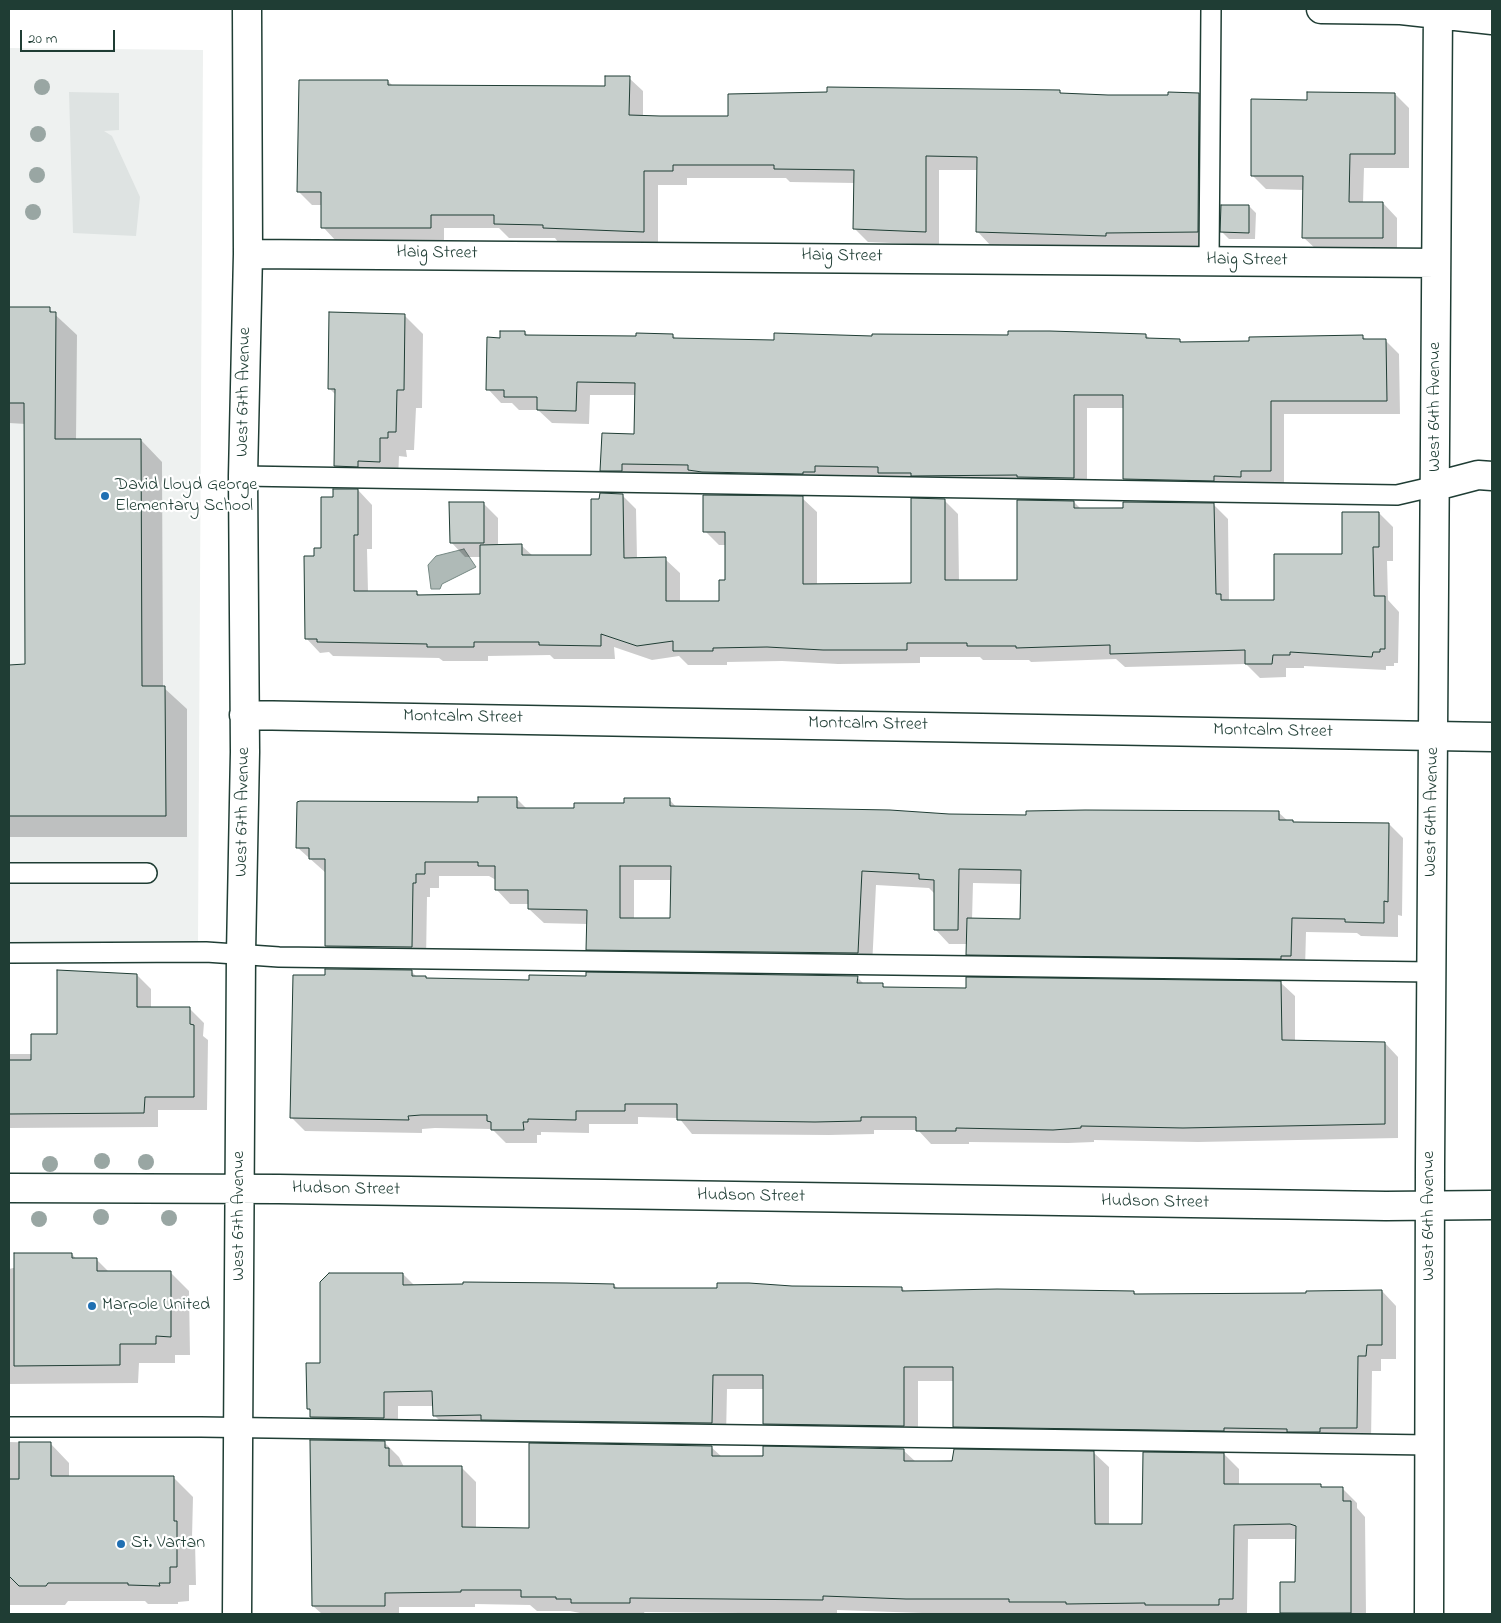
<!DOCTYPE html>
<html>
<head>
<meta charset="utf-8">
<style>
  body { margin:0 }
  #map { position:relative; width:1501px; height:1623px; overflow:hidden; background:#fff; font-family:"Indie Flower",sans-serif }
  canvas { display:block }
  .frame { position:absolute; inset:0; border:10px solid #1f3d34; pointer-events:none }
  .scale { position:absolute; left:20px; top:30px; width:95px; height:22px; box-sizing:border-box; border:2px solid #1f3d34; border-top:0; padding-left:6px; font-size:15px; line-height:18px; white-space:nowrap; color:#1f3d34; -webkit-text-stroke:4px #fff; paint-order:stroke }
</style>
</head>
<body>
<div id="map">
<canvas width="1501" height="1623"></canvas>
<div class="frame"></div>
<div class="scale">20 m</div>
</div>
<script>
const c = document.querySelector('canvas').getContext('2d');
c.lineJoin = 'round';
function paint(path, color) {
  c.fillStyle = color;
  c.fill(path, 'evenodd');
}
function shape(rows) {
  const path = new Path2D();
  for (const r of rows) {
    path.moveTo(r[0], r[1]);
    for (let i = 2; i < r.length; i += 2) path.lineTo(r[i], r[i + 1]);
  }
  return path;
}
function stroke(path, color, width, dash) {
  c.strokeStyle = color;
  c.lineWidth = width;
  c.lineCap = dash ? 'butt' : 'round';
  c.setLineDash(dash || []);
  c.stroke(path);
}
function label(font, color, halo, rows, align = 'center') {
  c.font = font + ' "Indie Flower",sans-serif';
  c.lineWidth = 4.5;
  c.setLineDash([]);
  c.textBaseline = 'middle';
  c.strokeStyle = halo;
  c.fillStyle = color;
  for (const [text, x, y, turn = 0] of rows) {
    c.save();
    c.translate(x, y);
    c.rotate((+turn || 0) * Math.PI / 180);
    c.textAlign = isNaN(turn) ? turn : align;
    if (halo) c.strokeText(text, 0, 0);
    c.fillText(text, 0, 0);
    c.restore();
  }
}
paint(shape([
  [9,48,203,50,198,942,9,942]
]), '#eef1f0');
paint(shape([
  [69,92,119,93,119,130,104,131,112,136,140,197,136,236,73,233]
]), '#dee3e2');
const water = shape([
  [464,549,476,567,442,584,440,589,431,589,428,565,436,556,464,549]
]);
paint(water, '#afbab7');
stroke(water, '#758883', 1);
paint(shape([
  [629,78,643,91,643,116,729,118,1060,92,1063,95,1170,97,1199,94,1212,108,1211,246,1119,246,1119,249,991,246,978,232,978,170,939,170,939,245,868,242,854,228,855,183,790,182,786,178,687,178,687,185,658,185,658,245,558,242,555,238,509,238,499,228,444,228,444,242,336,241,323,227,323,205,312,205,298,191,388,81,393,86,606,88],
  [1395,94,1409,108,1409,168,1364,168,1363,203,1383,203,1397,218,1397,252,1318,251,1303,237,1304,190,1266,189,1252,175,1309,101],
  [1249,206,1256,213,1255,239,1229,239,1222,232],
  [9,308,49,309,77,335,76,441,141,440,162,462,163,687,187,709,187,837,9,837,9,666,27,666,26,424,9,423],
  [404,315,423,334,422,408,416,408,414,450,406,450,407,457,399,456,398,480,354,485,335,466,336,395,329,388],
  [525,332,529,337,637,338,673,335,676,339,775,341,873,337,1146,335,1151,340,1180,340,1182,343,1250,343,1362,336,1367,340,1385,340,1399,354,1400,414,1284,414,1284,484,1138,492,1125,479,1124,408,1087,408,1087,491,615,484,602,470,635,435,636,395,590,395,589,424,552,423,538,410,519,410,512,403,501,403,488,389,502,339],
  [358,490,372,505,372,549,367,549,368,592,416,592,421,596,482,595,482,557,465,557,451,542,483,503,498,518,498,546,522,546,533,556,592,556,601,500,622,495,636,509,637,559,665,559,680,573,680,602,720,602,726,581,726,545,719,545,705,531,802,498,817,512,817,585,913,585,944,500,958,514,959,581,1019,581,1074,502,1081,509,1213,504,1228,519,1229,601,1276,601,1344,555,1379,513,1393,527,1393,561,1387,561,1388,600,1399,612,1398,663,1394,663,1394,666,1386,666,1386,670,1304,666,1304,668,1286,668,1286,677,1260,678,1246,664,1125,667,1116,659,1031,662,1029,660,983,660,980,657,920,657,920,663,838,664,782,661,727,662,727,665,688,665,679,656,652,660,614,647,615,659,554,659,550,655,488,656,488,661,443,661,439,658,333,656,329,652,320,653,306,638,315,557,322,550,334,498],
  [516,798,527,809,575,809,669,799,677,808,949,815,1027,816,1278,812,1288,821,1294,823,1389,824,1403,838,1402,916,1398,915,1398,937,1361,936,1357,933,1306,932,1305,970,982,969,968,954,968,944,949,944,935,929,934,893,929,888,876,885,872,967,602,964,588,949,588,924,544,923,529,909,529,904,510,904,496,889,496,880,489,876,439,876,439,888,430,888,430,897,427,897,426,961,340,960,326,946,326,873,298,848,479,804],
  [634,880,672,880,672,919,634,919],
  [973,883,1022,884,1022,920,972,920],
  [411,971,417,977,426,977,428,979,530,981,857,977,864,984,882,985,886,989,967,989,1281,983,1295,996,1295,1042,1385,1043,1398,1057,1398,1138,1198,1142,1094,1140,1094,1142,1068,1143,969,1142,969,1144,931,1144,918,1130,874,1130,874,1134,829,1135,692,1134,679,1118,638,1117,638,1124,589,1124,589,1133,541,1132,541,1135,537,1135,537,1143,506,1143,492,1129,435,1128,422,1129,422,1133,305,1131,291,1117,326,976],
  [137,975,151,989,151,1008,189,1008,204,1023,203,1036,208,1040,207,1110,158,1110,158,1127,9,1128,9,1054,33,1054],
  [72,1254,77,1260,97,1260,109,1272,170,1272,189,1291,190,1355,175,1355,175,1363,139,1363,138,1383,9,1384,9,1269],
  [403,1274,415,1286,614,1285,618,1289,902,1288,906,1292,1134,1292,1137,1295,1307,1294,1382,1291,1396,1306,1396,1359,1381,1359,1381,1371,1372,1371,1371,1442,969,1441,955,1426,955,1381,918,1381,918,1440,779,1438,764,1423,764,1389,727,1389,726,1437,449,1430,434,1415,434,1406,398,1406,398,1433,326,1432,311,1417,311,1412,308,1409,321,1364],
  [9,1442,50,1443,69,1463,69,1477,174,1478,193,1497,192,1538,195,1541,196,1585,189,1585,189,1601,178,1602,178,1604,148,1604,145,1601,68,1601,65,1605,9,1605],
  [384,1442,399,1457,404,1467,461,1467,476,1482,476,1528,531,1529,711,1447,722,1457,903,1450,916,1462,1094,1453,1109,1467,1109,1525,1143,1525,1224,1454,1239,1469,1239,1485,1320,1486,1323,1488,1342,1488,1357,1503,1357,1508,1365,1517,1366,1614,1284,1614,1282,1612,1296,1583,1297,1539,1248,1539,1247,1613,922,1613,837,1610,837,1614,644,1612,645,1614,585,1614,570,1611,537,1611,530,1605,475,1604,475,1607,399,1607,399,1614,322,1614,313,1606]
]), '#0003');
const building = shape([
  [605,76,630,76,629,115,660,116,728,116,728,94,827,92,827,87,1060,90,1060,93,1108,95,1168,95,1168,92,1199,93,1198,232,1106,233,1106,236,976,232,977,157,926,156,926,232,853,229,854,170,774,169,774,165,673,165,673,171,644,171,644,232,543,228,543,225,494,224,494,215,431,215,431,228,321,228,321,192,297,192,299,80,388,80,388,85,605,86,605,76],
  [1307,92,1395,93,1395,154,1350,154,1349,202,1383,202,1383,238,1302,238,1303,176,1251,176,1251,99,1307,100,1307,92],
  [1221,205,1249,205,1249,233,1220,232,1221,205],
  [9,307,50,307,50,312,56,312,55,439,141,439,142,686,165,686,166,816,9,816,9,665,25,664,24,403,9,403,9,307],
  [329,312,405,314,404,390,397,390,396,432,388,432,388,438,380,438,380,462,358,461,358,467,334,466,335,389,328,389,329,312],
  [500,331,525,331,525,335,636,336,636,333,673,334,673,338,774,340,774,333,872,336,872,334,1008,335,1008,331,1050,331,1146,334,1146,338,1180,339,1180,342,1249,341,1249,337,1363,335,1363,339,1386,339,1387,401,1271,401,1271,471,1241,471,1241,477,1214,476,1214,481,1123,479,1123,395,1074,395,1074,478,1017,477,1017,475,911,476,911,473,878,473,878,467,815,466,815,472,803,472,803,474,702,472,688,470,688,465,622,464,622,471,600,471,602,433,634,434,635,383,577,382,576,411,537,410,537,397,504,397,504,390,486,390,487,337,500,338,500,331],
  [333,489,358,489,358,535,354,535,354,591,417,591,417,595,480,594,480,545,522,544,522,555,591,555,591,499,599,499,600,493,623,494,624,558,666,557,666,601,719,601,719,580,725,580,725,532,703,532,703,495,803,496,803,584,911,583,911,498,945,499,945,580,1017,580,1017,500,1074,501,1074,508,1123,508,1123,502,1214,503,1216,594,1221,594,1221,600,1274,600,1274,554,1342,554,1342,512,1379,512,1379,547,1373,547,1374,596,1385,596,1385,649,1380,649,1380,652,1373,652,1372,657,1290,652,1290,655,1273,655,1272,664,1245,664,1245,650,1110,654,1110,645,1016,648,1016,646,967,646,967,643,907,643,907,650,823,650,767,647,713,648,713,651,673,651,673,641,637,646,601,634,601,646,539,645,539,642,474,642,474,647,427,647,427,644,317,642,317,639,305,639,304,556,314,556,314,548,321,548,321,497,333,497,333,489],
  [449,502,484,502,484,543,450,543,449,502],
  [478,797,517,797,517,808,574,808,574,803,624,803,624,798,670,798,670,806,890,810,949,814,1026,815,1026,811,1085,810,1279,811,1279,820,1293,820,1293,822,1389,823,1388,902,1384,901,1384,923,1345,922,1345,919,1292,918,1291,956,1281,956,1281,959,966,955,967,918,1020,919,1021,870,959,869,958,930,934,930,934,880,919,879,919,874,862,871,858,953,586,950,587,910,528,909,528,890,495,890,495,866,478,866,478,862,425,862,425,874,416,874,416,883,413,883,412,947,325,946,325,859,309,859,309,848,296,848,297,802,300,801,478,802,478,797],
  [620,866,671,866,670,918,620,918,620,866],
  [325,969,412,970,412,976,426,976,426,978,529,980,529,975,586,976,586,972,858,976,857,983,883,983,883,987,966,988,966,977,1281,981,1282,1040,1385,1042,1385,1124,1183,1128,1081,1126,1081,1128,1053,1130,956,1128,956,1131,916,1131,916,1117,861,1117,861,1121,815,1122,677,1120,677,1104,625,1104,625,1111,576,1111,576,1120,528,1119,528,1122,523,1122,524,1130,491,1130,491,1122,487,1121,487,1115,421,1115,408,1116,409,1120,290,1118,293,975,325,975,325,969],
  [57,970,137,974,137,1007,190,1007,190,1024,194,1025,194,1097,145,1097,144,1113,9,1114,9,1060,31,1060,31,1034,57,1034,57,970],
  [14,1253,72,1253,72,1258,97,1258,97,1271,171,1271,171,1337,156,1336,156,1344,120,1344,120,1365,14,1366,14,1253],
  [329,1273,403,1273,403,1285,463,1284,463,1282,567,1283,614,1284,614,1288,717,1288,717,1283,749,1283,792,1286,902,1287,902,1291,997,1289,1134,1291,1134,1294,1306,1293,1306,1291,1382,1290,1382,1345,1367,1345,1366,1356,1358,1356,1357,1428,1320,1428,1320,1432,1287,1432,1287,1429,1224,1428,1224,1431,953,1427,953,1367,904,1367,904,1426,763,1424,763,1375,713,1375,712,1423,481,1420,481,1415,433,1416,432,1391,384,1392,384,1418,310,1417,310,1409,307,1409,306,1363,320,1363,320,1282,329,1273],
  [310,1440,385,1441,385,1448,389,1448,389,1466,462,1466,462,1527,529,1528,529,1443,712,1446,712,1456,763,1456,763,1446,904,1449,904,1461,952,1461,954,1449,1094,1451,1095,1524,1142,1524,1143,1452,1224,1453,1224,1484,1321,1484,1321,1487,1343,1487,1343,1501,1351,1501,1351,1613,1280,1613,1280,1582,1295,1582,1296,1526,1290,1524,1234,1525,1233,1599,1219,1599,1219,1605,1145,1605,1145,1603,1066,1604,1066,1602,1009,1602,1009,1599,906,1599,823,1596,823,1600,630,1598,630,1603,571,1603,571,1599,556,1599,556,1597,521,1597,521,1590,461,1590,461,1592,385,1593,385,1606,312,1606,310,1440],
  [19,1442,51,1442,51,1476,174,1476,174,1521,177,1521,177,1567,170,1567,170,1583,159,1583,160,1586,128,1585,128,1583,48,1583,46,1586,19,1586,9,1576,9,1479,19,1479,19,1442]
]);
paint(building, '#c7cfcc');
stroke(building, '#1f3d34', 1);
const service = shape([
  [1209,261,1211,9],
  [243,476,1397,495,1436,486],
  [9,873,147,873],
  [9,953,206,952,279,957,1432,972],
  [9,1427,201,1427,1429,1445]
]);
const minor = shape([
  [1321,9,1401,10,1492,20],
  [248,254,1436,263],
  [1436,486,1478,475,1492,476],
  [244,715,1492,737],
  [9,1188,279,1189,1386,1206,1492,1205],
  [237,1614,241,953,245,752,243,476,248,254,247,9],
  [1429,1614,1430,1166,1438,9]
]);
stroke(service, '#1f3d34', 22);
stroke(minor, '#1f3d34', 31);
stroke(service, '#fff', 19);
stroke(minor, '#fff', 28);
c.fillStyle = '#99a6a3';
for (const [x, y] of [
  [42,87],
  [38,134],
  [37,175],
  [33,212],
  [102,1161],
  [146,1162],
  [50,1164],
  [101,1217],
  [169,1218],
  [39,1219]
]) {
  c.beginPath();
  c.arc(x, y, 8, 0, 2 * Math.PI);
  c.fill();
}
for (const [x, y, r, color] of [
  [105,496,5,"#1f6fb2"],
  [92,1306,5,"#1f6fb2"],
  [121,1544,5,"#1f6fb2"]
]) {
  const dot = new Path2D();
  dot.arc(x, y, r, 0, 2 * Math.PI);
  c.fillStyle = color;
  c.fill(dot);
  stroke(dot, '#fff', 2);
}
label('18px', '#1f3d34', '#fff', [
  ["Haig Street",437,254,1],
  ["Haig Street",842,257,1],
  ["Haig Street",1247,261,1],
  ["West 67th Avenue",245,392,-89],
  ["West 64th Avenue",1436,407,-90],
  ["Montcalm Street",463,718,1],
  ["Montcalm Street",868,725,1],
  ["Montcalm Street",1273,732,1],
  ["West 67th Avenue",244,812,-89],
  ["West 64th Avenue",1433,812,-89],
  ["Hudson Street",346,1190,1],
  ["Hudson Street",751,1197,1],
  ["Hudson Street",1155,1203,1],
  ["West 67th Avenue",240,1216,-90],
  ["West 64th Avenue",1430,1216,-90]
]);
label('18px', '#1f3d34', '#fff', [
  ["David Lloyd George",115,486],
  ["Elementary School",115,507],
  ["Marpole United",102,1306],
  ["St. Vartan",131,1544]
], 'left');
</script>
</body>
</html>
